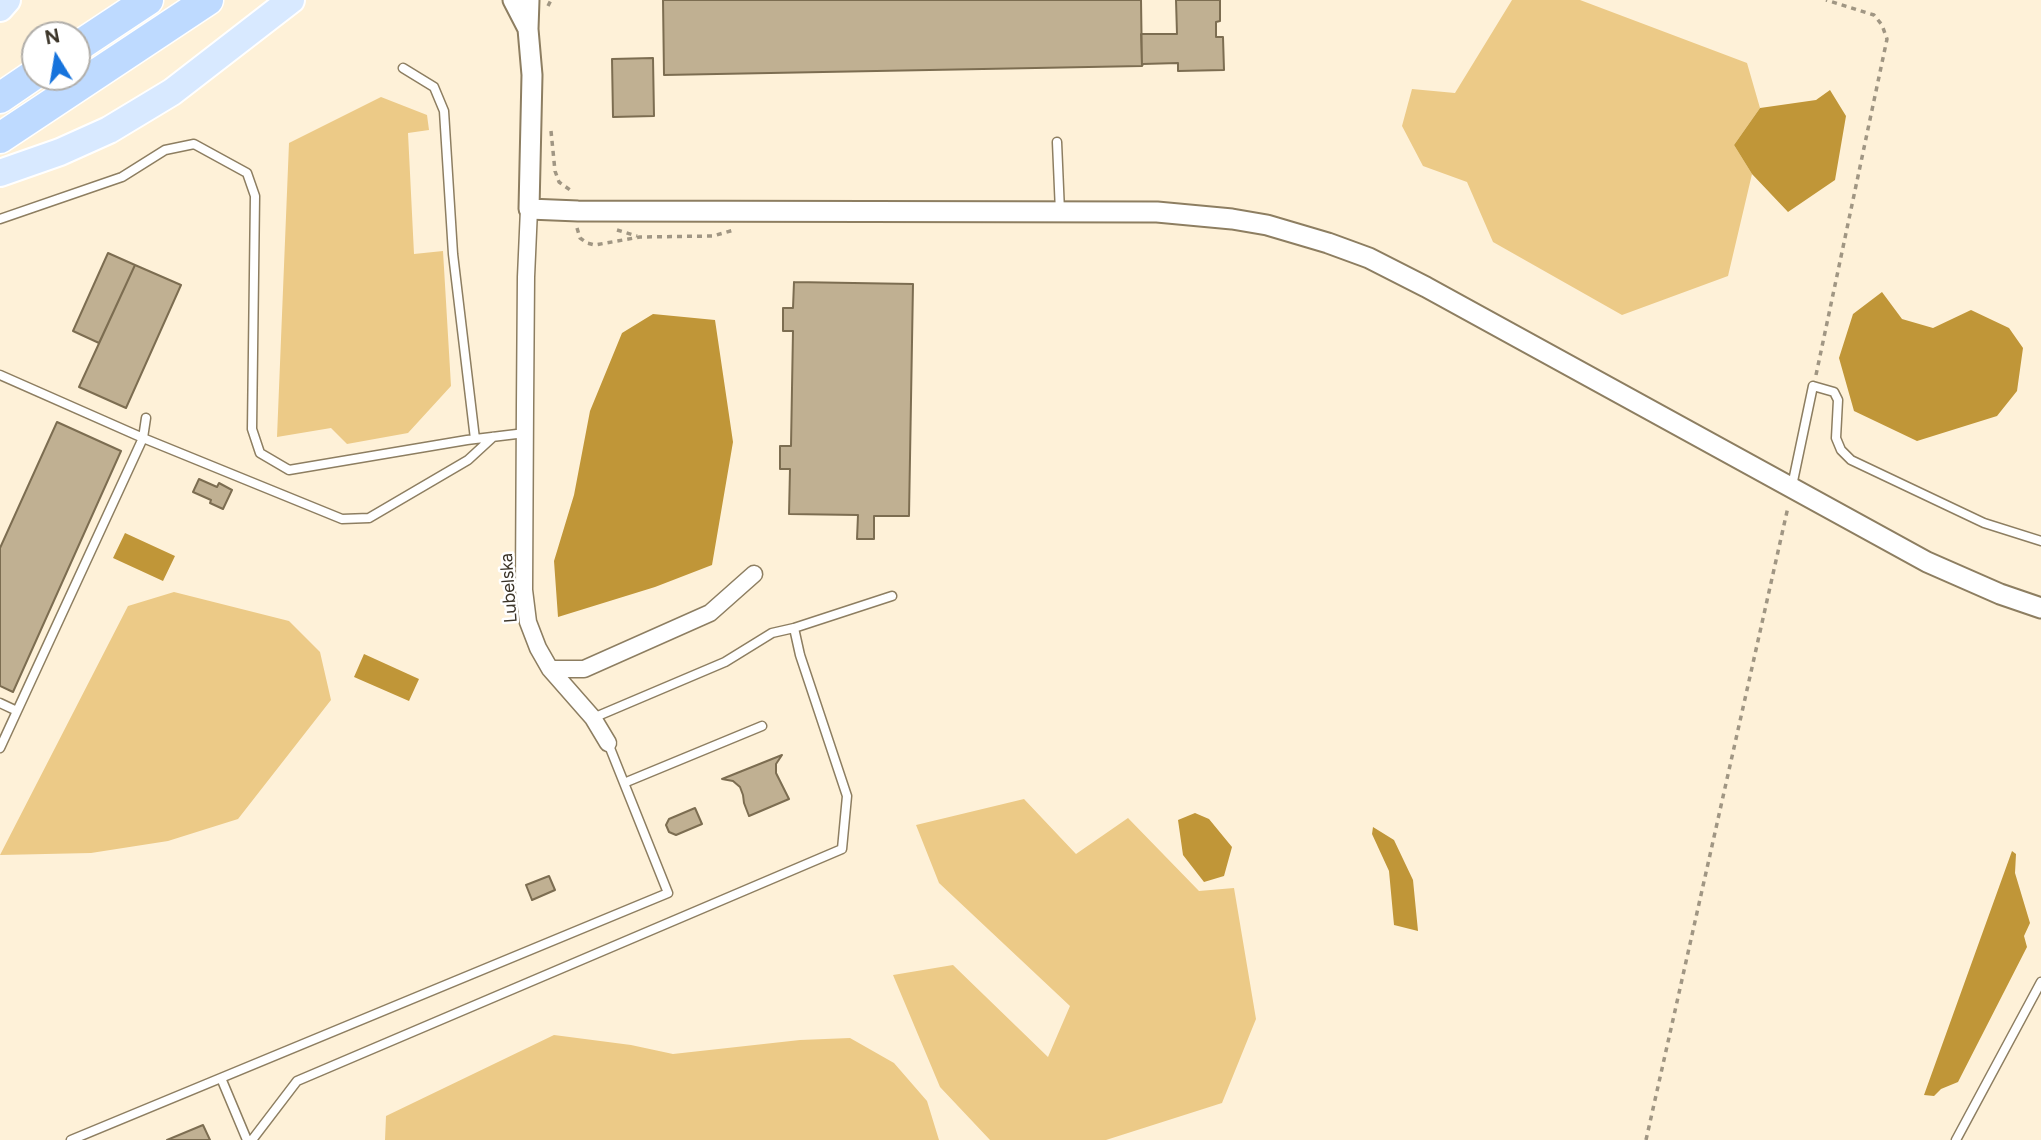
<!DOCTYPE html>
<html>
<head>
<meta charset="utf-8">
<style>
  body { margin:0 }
  #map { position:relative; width:2041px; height:1140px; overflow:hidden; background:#fef1d8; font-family:Figtree,sans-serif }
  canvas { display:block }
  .north { position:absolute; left:21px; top:21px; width:70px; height:70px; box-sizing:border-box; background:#fff; border:2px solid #b1aea9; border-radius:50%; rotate:349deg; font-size:19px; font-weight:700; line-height:28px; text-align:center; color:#3b3428 }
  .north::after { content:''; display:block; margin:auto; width:24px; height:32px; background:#1673dc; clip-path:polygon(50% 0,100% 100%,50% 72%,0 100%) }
</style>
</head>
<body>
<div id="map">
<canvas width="2041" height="1140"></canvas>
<div class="north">N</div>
</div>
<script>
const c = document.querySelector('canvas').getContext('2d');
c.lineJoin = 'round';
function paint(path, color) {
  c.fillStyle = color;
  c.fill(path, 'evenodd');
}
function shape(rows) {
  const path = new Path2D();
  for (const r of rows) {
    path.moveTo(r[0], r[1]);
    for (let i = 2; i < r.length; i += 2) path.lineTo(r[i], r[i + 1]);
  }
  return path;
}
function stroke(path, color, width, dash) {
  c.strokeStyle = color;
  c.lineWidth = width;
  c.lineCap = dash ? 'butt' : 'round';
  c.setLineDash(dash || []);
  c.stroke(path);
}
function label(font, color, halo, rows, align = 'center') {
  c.font = font + ' Figtree,sans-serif';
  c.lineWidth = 5;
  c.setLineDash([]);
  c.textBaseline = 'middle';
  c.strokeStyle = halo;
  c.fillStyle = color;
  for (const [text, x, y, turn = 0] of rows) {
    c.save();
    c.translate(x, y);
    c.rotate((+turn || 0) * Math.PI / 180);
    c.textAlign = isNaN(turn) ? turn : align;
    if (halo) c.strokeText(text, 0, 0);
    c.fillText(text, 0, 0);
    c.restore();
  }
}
paint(shape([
  [1512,0,1580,0,1747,63,1760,108,1734,145,1752,174,1728,276,1622,315,1493,242,1467,182,1423,166,1402,126,1412,89,1455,93],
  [381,97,427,115,429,130,408,133,414,254,443,251,451,386,408,433,347,444,331,428,277,437,289,143],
  [174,592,289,621,320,652,331,700,238,819,168,841,91,853,0,855,128,606],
  [1024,799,1076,854,1128,818,1199,891,1234,888,1256,1019,1222,1103,1106,1140,990,1140,940,1087,893,975,953,965,1048,1057,1070,1006,939,883,916,825],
  [554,1035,631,1045,673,1054,800,1040,850,1038,894,1063,927,1101,939,1140,385,1140,386,1116]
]), '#ecca87');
paint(shape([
  [1830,90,1846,116,1835,180,1788,212,1752,174,1734,145,1760,108,1816,100],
  [1882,292,1902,319,1933,328,1971,310,2009,328,2023,348,2017,391,1997,416,1917,441,1854,411,1839,358,1853,314],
  [653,314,715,320,733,442,712,565,655,587,558,617,554,561,574,495,590,411,622,333],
  [125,533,175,556,163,581,113,558],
  [364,654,419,679,409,701,354,677],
  [1195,813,1209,819,1232,847,1224,876,1204,882,1183,855,1178,820],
  [1373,827,1394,840,1413,880,1418,931,1394,925,1389,871,1372,834],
  [2012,851,2016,854,2015,873,2030,923,2024,936,2027,947,1958,1082,1941,1089,1934,1096,1924,1095]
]), '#c09638');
const building = shape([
  [663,0,1141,0,1142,66,664,75,663,0],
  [1176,0,1220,0,1220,21,1216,22,1216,37,1223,37,1224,70,1178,71,1178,63,1143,64,1142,66,1141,34,1177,34,1176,0],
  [653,58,654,116,613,117,612,59,653,58],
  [108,253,135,265,99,343,73,331,108,253],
  [135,265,181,285,126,408,79,387,135,265],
  [794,282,913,284,909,516,874,516,874,539,857,539,858,515,789,514,790,469,780,469,780,446,791,446,793,331,783,331,783,308,793,308,794,282],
  [57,422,121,451,13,692,0,686,0,548,57,422],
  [199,479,217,487,219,483,232,490,223,509,210,503,211,500,193,492,199,479],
  [782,755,776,764,776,773,789,799,749,816,744,803,743,795,740,787,733,781,722,779,782,755],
  [695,808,702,824,676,835,669,832,666,825,669,819,695,808],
  [549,876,555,890,532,900,526,885,549,876],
  [203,1125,210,1140,167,1140,203,1125]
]);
paint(building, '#c0b092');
stroke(building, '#7c6d51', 2);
const service = shape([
  [403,68,434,87,444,111,453,254,475,439],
  [1057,142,1060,212],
  [0,219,122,177,165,150,194,144,247,173,255,196,252,429,260,453,289,470,467,440,525,433],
  [0,375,143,438,342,519,369,518,468,460,493,437],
  [1792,486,1813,386,1834,392,1838,400,1836,438,1841,450,1851,460,1984,523,2041,541],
  [0,703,17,711],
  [593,718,725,662,772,633,794,628,892,596],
  [0,748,143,438,146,418],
  [624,783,762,726],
  [221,1078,247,1140],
  [71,1140,668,893,608,743],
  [252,1140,297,1081,842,849,847,796,800,655,794,628],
  [1956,1140,2041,982]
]);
const minor = shape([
  [529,209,526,277,525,405,524,590,528,622,538,648,550,669,593,718,608,743],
  [550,669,584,669,710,613,754,574]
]);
const tertiary = shape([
  [513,0,528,29],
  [529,0,528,29,532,75,529,209,578,211,1157,212,1232,219,1267,225,1328,243,1369,258,1426,287,1927,562,2000,594,2041,608]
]);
const primary = shape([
  [0,8,7,0],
  [0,173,60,152,109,130,172,92,291,0]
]);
const motorway = shape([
  [77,47,148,0],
  [0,98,35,74],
  [0,138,208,0]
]);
stroke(service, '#8d7e61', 11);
stroke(minor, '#8d7e61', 19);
stroke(tertiary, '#8d7e61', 23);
stroke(primary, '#fff', 30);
stroke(motorway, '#fff', 33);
stroke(shape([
  [548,6,551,0],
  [551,131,555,171,559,182,573,192],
  [577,228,580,238,587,243,595,245,640,237,713,236,734,230],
  [617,230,637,236],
  [1816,375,1887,39,1882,25,1874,15,1826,0],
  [1646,1140,1788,507]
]), '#a09683', 3.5, [5, 5]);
stroke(service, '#fff', 8);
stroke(minor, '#fff', 16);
stroke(tertiary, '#fff', 19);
stroke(primary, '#d8e9ff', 26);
stroke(motorway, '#bedaff', 30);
label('18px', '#3b3428', '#fff', [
  ["Lubelska",509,588,-94]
]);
</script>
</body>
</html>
